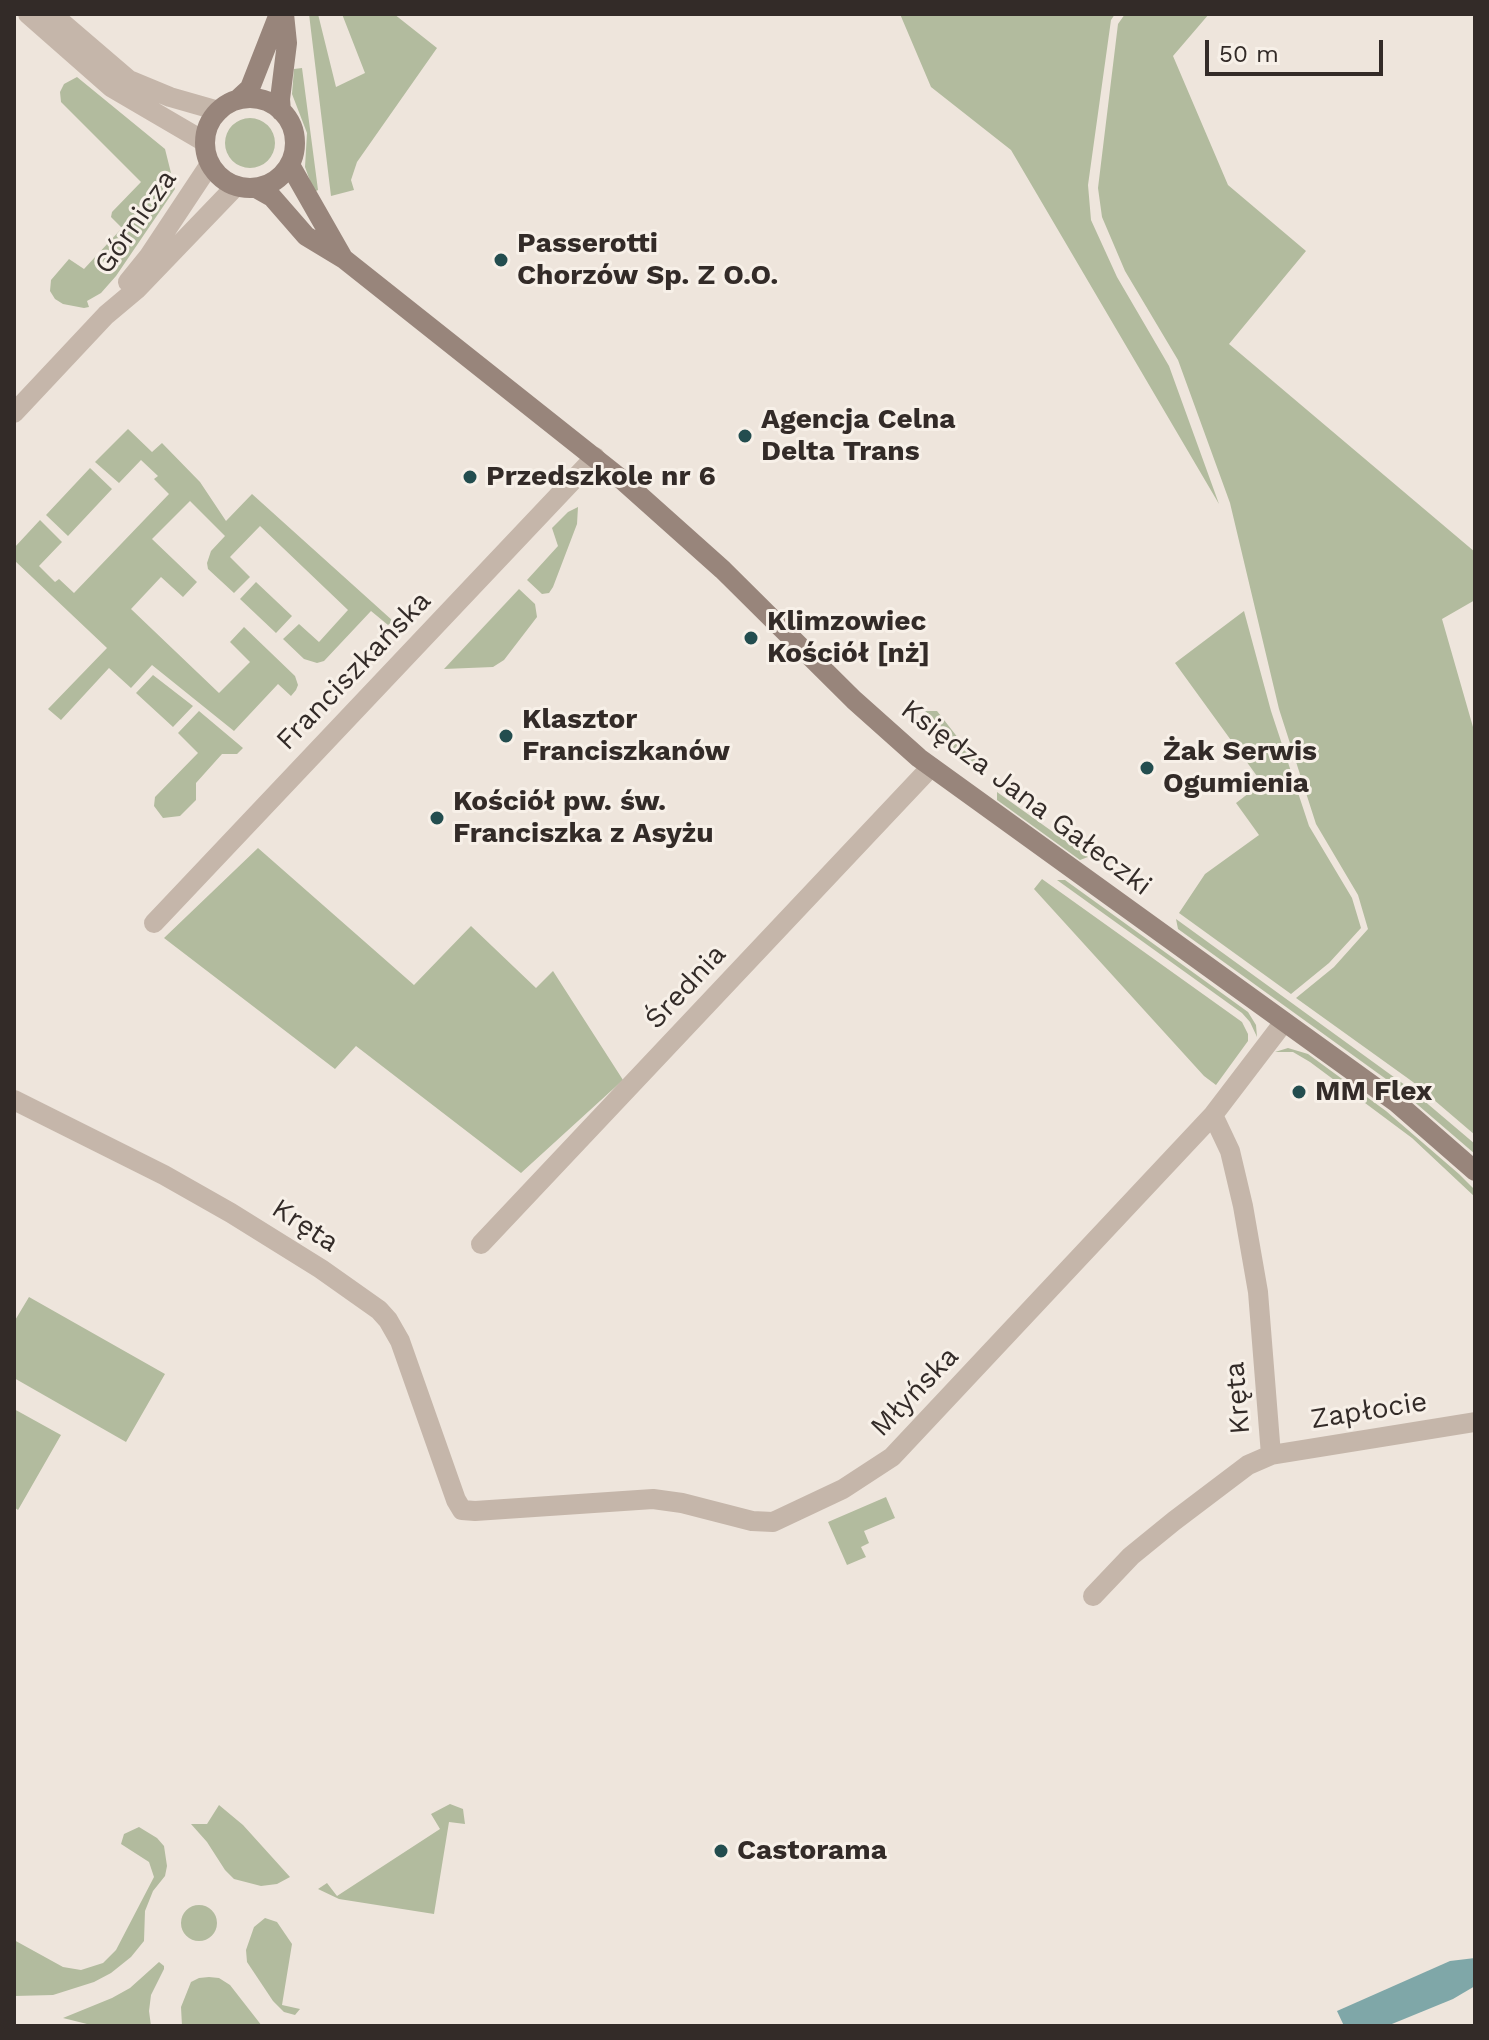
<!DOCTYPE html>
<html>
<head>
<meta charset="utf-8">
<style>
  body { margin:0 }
  #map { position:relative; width:1489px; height:2040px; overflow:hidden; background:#eee5dc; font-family:"Work Sans",sans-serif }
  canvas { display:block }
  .frame { position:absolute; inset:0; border:16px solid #332b28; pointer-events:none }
  .scale { position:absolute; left:1205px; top:40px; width:178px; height:36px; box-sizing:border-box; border:4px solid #332b28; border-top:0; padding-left:10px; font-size:24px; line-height:28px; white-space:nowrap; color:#332b28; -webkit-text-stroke:6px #f7f0e8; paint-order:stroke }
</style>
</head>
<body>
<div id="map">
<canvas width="1489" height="2040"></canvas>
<div class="frame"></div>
<div class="scale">50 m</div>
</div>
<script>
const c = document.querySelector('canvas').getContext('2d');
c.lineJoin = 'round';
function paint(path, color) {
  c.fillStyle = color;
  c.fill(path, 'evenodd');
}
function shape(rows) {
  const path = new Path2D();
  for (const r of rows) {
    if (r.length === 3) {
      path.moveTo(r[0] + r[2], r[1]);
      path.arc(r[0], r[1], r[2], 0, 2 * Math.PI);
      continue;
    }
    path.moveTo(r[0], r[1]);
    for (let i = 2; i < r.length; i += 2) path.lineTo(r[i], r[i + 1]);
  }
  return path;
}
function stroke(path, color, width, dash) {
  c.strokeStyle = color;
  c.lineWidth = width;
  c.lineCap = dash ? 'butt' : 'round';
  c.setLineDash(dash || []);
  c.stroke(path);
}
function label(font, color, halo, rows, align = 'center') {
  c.font = font + ' "Work Sans",sans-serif';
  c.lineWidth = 6;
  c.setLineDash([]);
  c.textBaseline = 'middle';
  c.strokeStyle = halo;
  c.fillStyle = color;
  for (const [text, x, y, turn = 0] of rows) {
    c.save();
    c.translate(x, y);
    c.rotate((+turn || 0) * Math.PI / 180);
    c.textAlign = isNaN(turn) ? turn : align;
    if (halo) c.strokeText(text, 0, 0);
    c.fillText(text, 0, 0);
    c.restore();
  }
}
paint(shape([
  [309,14,318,14,336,87,365,73,342,14,394,14,437,48,357,162,351,180,354,190,331,196],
  [900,14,1115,14,1111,20,1088,185,1091,220,1117,277,1169,366,1219,504,1011,150,931,87],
  [1125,14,1209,14,1173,56,1228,185,1306,251,1229,344,1475,552,1475,600,1442,619,1475,734,1475,1135,1413,1082,1296,998,1334,967,1368,929,1358,895,1316,824,1279,709,1230,503,1178,360,1125,271,1102,217,1098,188,1118,24],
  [302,68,318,190,314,192,305,167,307,133,292,94,294,69],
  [77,77,165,149,175,189,116,276,101,293,87,301,89,307,84,308,63,304,55,299,50,291,51,280,69,259,84,269,122,228,111,217,112,212,141,182,61,102,60,92,64,84],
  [250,143,25],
  [128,429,152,452,162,443,200,482,226,521,252,494,393,621,388,625,371,611,324,661,317,663,304,659,283,639,299,624,319,642,348,610,260,526,230,557,250,577,234,593,208,569,207,563,211,551,225,536,190,501,152,539,197,582,183,597,161,577,131,609,219,693,250,662,230,642,244,627,295,676,298,685,296,690,291,696,278,684,234,731,152,665,131,688,109,668,61,720,48,709,107,648,14,560,14,548,40,520,62,542,39,566,55,582,59,579,74,593,169,494,154,479,158,476,141,460,119,483,95,462],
  [90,468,112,489,68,536,46,515],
  [578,507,577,524,553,587,549,593,542,594,527,580,558,546,552,528,568,512],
  [256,582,292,616,276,633,240,599],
  [519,589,535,604,537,617,504,660,493,667,444,669],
  [1244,611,1271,711,1309,826,1352,898,1361,928,1329,963,1291,994,1179,913,1205,874,1259,835,1236,803,1262,783,1175,663],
  [153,675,193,706,173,727,136,693],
  [199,711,243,748,237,754,222,754,196,783,196,800,180,816,163,818,154,806,155,797,198,753,178,733],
  [925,711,937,711,980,766,973,772,937,731,941,726],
  [997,792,1088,857,1080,860,997,800],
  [258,848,414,985,471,926,536,988,553,971,623,1080,521,1173,356,1046,335,1069,164,938],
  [1042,879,1242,1022,1248,1034,1248,1041,1216,1085,1204,1076,1034,889],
  [1057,880,1065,880,1248,1012,1256,1025,1257,1037,1250,1022,1242,1013],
  [1176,919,1409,1088,1475,1144,1475,1154,1397,1087,1178,929],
  [1288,1048,1308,1054,1386,1111,1459,1174,1475,1190,1475,1197,1412,1138,1310,1062,1293,1052,1275,1052],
  [29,1297,165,1374,126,1442,14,1378,14,1322],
  [14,1409,61,1435,18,1510,14,1507],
  [886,1497,895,1518,864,1531,869,1543,861,1547,866,1557,847,1565,828,1522],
  [450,1804,463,1809,465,1824,449,1822,434,1914,339,1899,318,1889,327,1883,337,1896,440,1829,431,1814],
  [219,1805,243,1825,290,1877,277,1884,261,1886,234,1879,225,1870,207,1842,191,1824,207,1824],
  [139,1827,157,1838,164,1846,167,1866,165,1876,153,1891,145,1911,144,1941,131,1957,111,1973,94,1982,53,1995,14,1996,14,1940,63,1967,81,1970,103,1963,116,1950,154,1877,149,1862,121,1844,124,1834],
  [199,1923,18],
  [265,1918,277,1922,292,1944,282,2005,300,2009,295,2015,284,2012,273,2001,247,1962,246,1950,254,1927],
  [159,1962,164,1966,164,1969,151,1995,149,2011,151,2026,95,2026,63,2018,112,1998,130,1988],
  [209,1977,219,1978,230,1985,262,2026,182,2026,181,2007,191,1982,199,1978]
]), '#b2bb9e');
paint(shape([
  [1475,1958,1475,1986,1453,1999,1387,2026,1344,2026,1337,2011,1450,1961]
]), '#7fa7a8');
stroke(shape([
  [154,923,595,457],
  [14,1100,164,1175,231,1213,321,1269,379,1310,388,1320,400,1341,456,1500,462,1510,475,1511,653,1499,682,1503,752,1521,773,1522,843,1489,892,1457,1213,1115,1284,1022],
  [481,1244,931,767],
  [1271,1455,1475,1422],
  [1093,1596,1131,1556,1174,1521,1248,1465,1271,1455,1258,1292,1243,1206,1230,1151,1213,1115]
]), '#c5b6aa', 20);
stroke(shape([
  [28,14,111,87,205,142],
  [52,14,129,80,170,97,219,111],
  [128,282,149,256,210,164],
  [14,413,106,315,137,289,236,186]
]), '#c5b6aa', 20);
stroke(shape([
  [250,143,45],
  [237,100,250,88,279,14],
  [281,111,280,99,287,43,284,14],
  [290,165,343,258],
  [256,188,272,197,306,236,344,259,620,478,723,570,854,700,919,758,1397,1103,1475,1171]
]), '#98857b', 20);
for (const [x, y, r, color] of [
  [501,260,8,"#234d4f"],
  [745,436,8,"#234d4f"],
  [470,477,8,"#234d4f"],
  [751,638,8,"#234d4f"],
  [506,736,8,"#234d4f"],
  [1147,768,8,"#234d4f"],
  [437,818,8,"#234d4f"],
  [1299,1092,8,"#234d4f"],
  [721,1851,8,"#234d4f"]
]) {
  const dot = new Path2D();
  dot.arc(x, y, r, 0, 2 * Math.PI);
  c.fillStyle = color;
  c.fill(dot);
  stroke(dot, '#f7f0e8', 3);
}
label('28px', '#332b28', '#f7f0e8', [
  ["Górnicza",136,222,-55],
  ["Franciszkańska",354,671,-46],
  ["Księdza Jana Gałeczki",1026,798,37],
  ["Średnia",686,987,-47],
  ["Kręta",305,1226,33],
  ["Młyńska",915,1392,-46],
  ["Kręta",1238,1398,-95],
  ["Zapłocie",1369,1411,-9]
]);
label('bold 28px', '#332b28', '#f7f0e8', [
  ["Passerotti",517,244],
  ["Chorzów Sp. Z O.O.",517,276],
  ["Agencja Celna",761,420],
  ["Delta Trans",761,452],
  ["Przedszkole nr 6",486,477],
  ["Klimzowiec",767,622],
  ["Kościół [nż]",767,654],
  ["Klasztor",522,720],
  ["Franciszkanów",522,752],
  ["Żak Serwis",1163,752],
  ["Ogumienia",1163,784],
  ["Kościół pw. św.",453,802],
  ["Franciszka z Asyżu",453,834],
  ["MM Flex",1315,1092],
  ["Castorama",737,1851]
], 'left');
</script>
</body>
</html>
